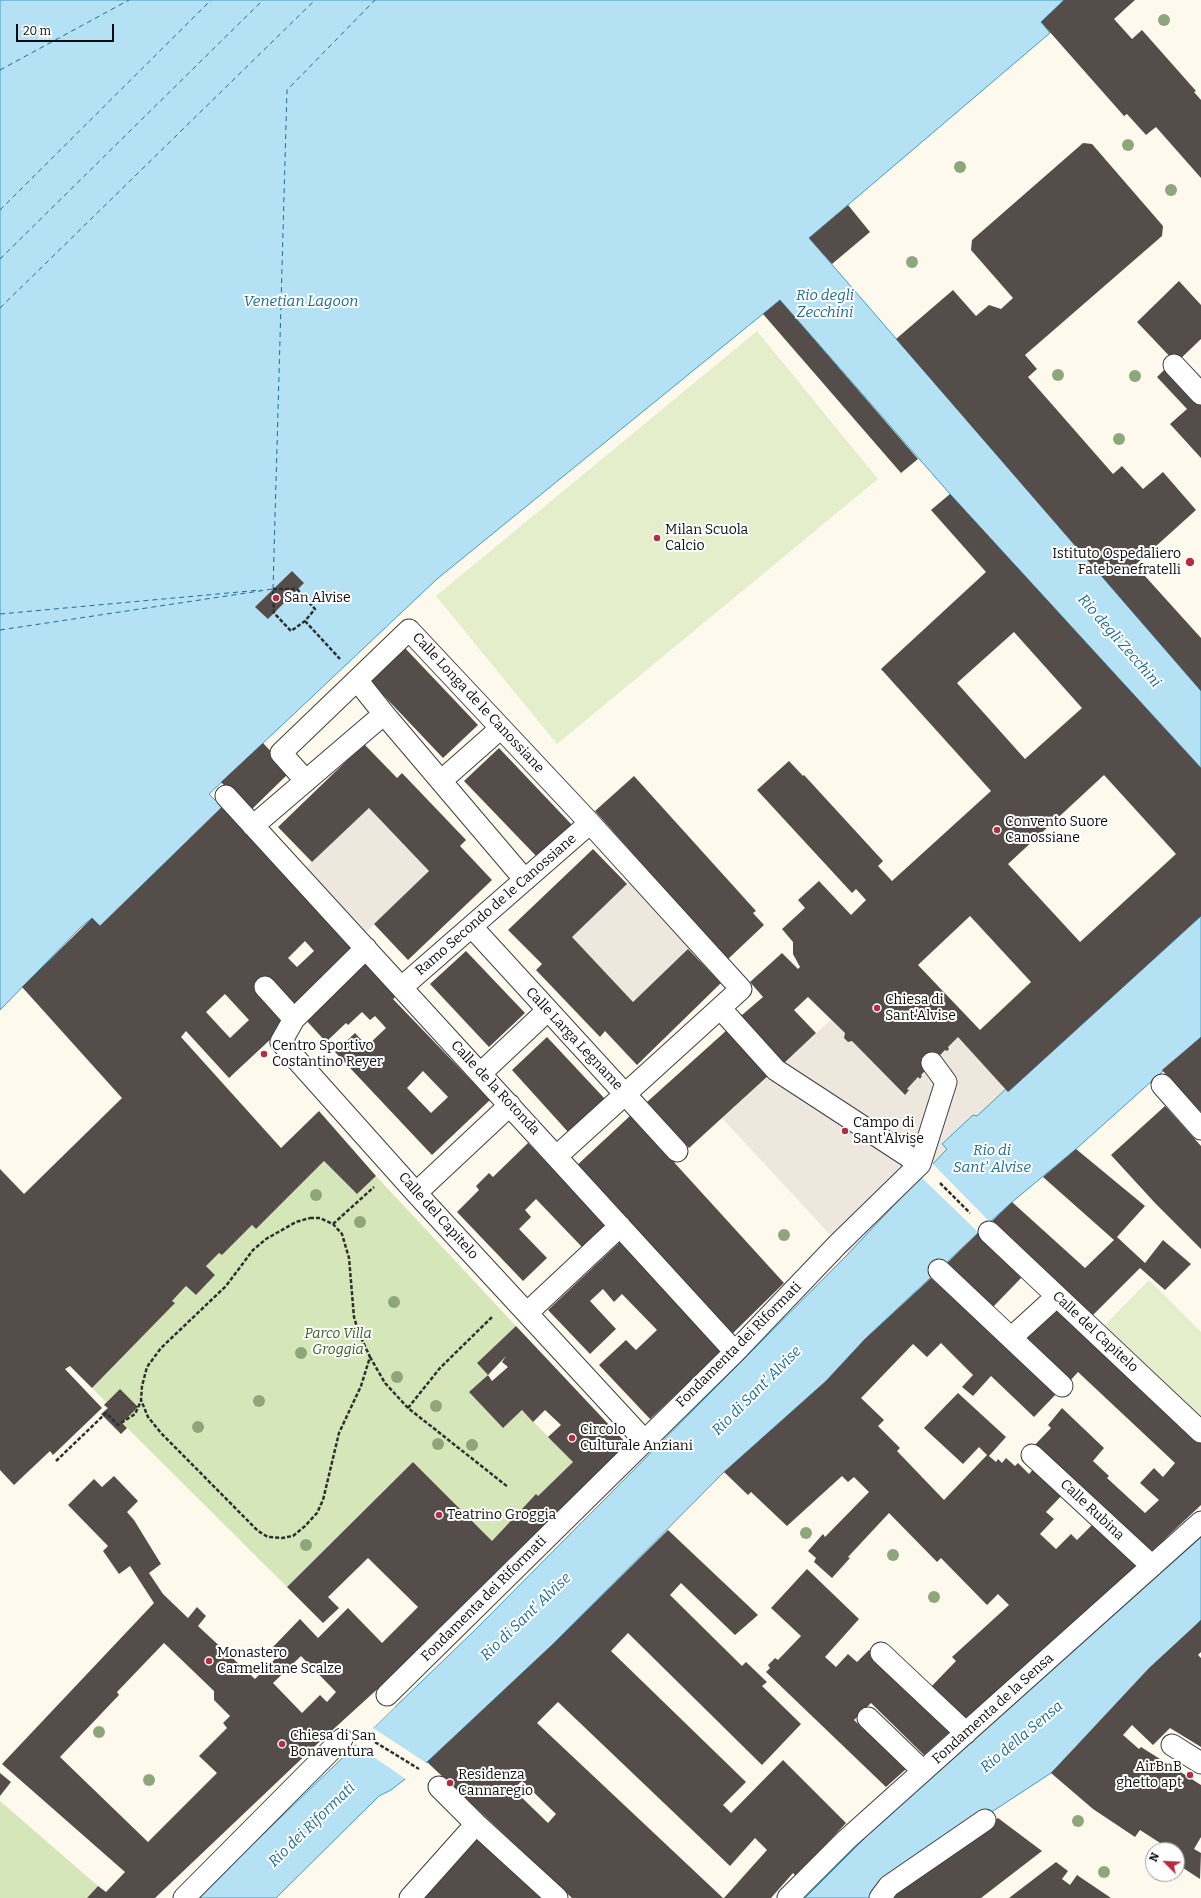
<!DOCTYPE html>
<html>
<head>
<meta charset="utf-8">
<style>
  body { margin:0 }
  #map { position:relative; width:1201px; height:1898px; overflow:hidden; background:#fef9ed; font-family:Bitter,serif }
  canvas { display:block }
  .north { position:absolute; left:1145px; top:1842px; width:40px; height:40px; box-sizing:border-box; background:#fff; border:1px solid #9e9e9e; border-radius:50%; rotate:294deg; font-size:11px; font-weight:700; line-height:16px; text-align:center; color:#0d0d0d }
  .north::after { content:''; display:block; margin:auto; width:14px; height:18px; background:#b52c3f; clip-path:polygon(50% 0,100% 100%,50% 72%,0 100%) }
  .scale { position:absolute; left:16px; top:24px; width:98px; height:18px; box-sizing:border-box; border:2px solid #0d0d0d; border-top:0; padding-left:5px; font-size:12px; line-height:14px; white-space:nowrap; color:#0d0d0d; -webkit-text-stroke:3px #fff; paint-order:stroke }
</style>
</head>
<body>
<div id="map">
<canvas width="1201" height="1898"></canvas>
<div class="north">N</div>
<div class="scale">20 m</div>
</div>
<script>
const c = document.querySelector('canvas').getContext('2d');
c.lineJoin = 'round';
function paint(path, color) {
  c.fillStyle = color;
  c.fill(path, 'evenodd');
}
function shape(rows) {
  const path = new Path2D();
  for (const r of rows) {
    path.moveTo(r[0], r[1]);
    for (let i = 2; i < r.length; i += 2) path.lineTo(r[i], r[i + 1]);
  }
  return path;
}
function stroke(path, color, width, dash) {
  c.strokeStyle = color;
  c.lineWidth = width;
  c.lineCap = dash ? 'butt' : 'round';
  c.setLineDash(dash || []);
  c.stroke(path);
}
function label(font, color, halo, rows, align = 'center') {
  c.font = font + ' Bitter,serif';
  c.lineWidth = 4;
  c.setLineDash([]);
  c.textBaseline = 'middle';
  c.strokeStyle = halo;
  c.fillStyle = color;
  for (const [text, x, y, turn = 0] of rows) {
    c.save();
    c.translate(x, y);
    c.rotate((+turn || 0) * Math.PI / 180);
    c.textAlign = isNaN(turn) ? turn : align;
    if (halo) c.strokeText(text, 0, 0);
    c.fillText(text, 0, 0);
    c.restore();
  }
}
paint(shape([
  [324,1161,357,1194,376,1176,516,1326,477,1363,488,1375,470,1393,503,1428,522,1410,573,1462,538,1496,536,1495,492,1541,413,1462,287,1587,104,1405,106,1402,92,1388,174,1304,172,1301,186,1286,196,1295,215,1275,206,1266,219,1253,222,1255,252,1225,256,1229],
  [0,1801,98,1886,87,1898,0,1898]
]), '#d5e7b9');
paint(shape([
  [757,331,878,479,557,744,436,596],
  [1149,1280,1201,1332,1201,1422,1104,1326]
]), '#e5eeca');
paint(shape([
  [369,808,429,871,358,940,298,875],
  [637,874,697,941,633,1002,572,937],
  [831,1020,845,1033,844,1038,848,1042,852,1041,904,1095,909,1090,907,1089,918,1077,920,1078,922,1076,921,1075,945,1050,947,1051,948,1047,958,1037,1008,1092,942,1143,947,1149,933,1165,927,1159,919,1176,922,1178,848,1254,722,1118]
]), '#ede7dd');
const water = shape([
  [0,0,1064,0,1041,22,1050,33,809,238,1201,691,1201,768,950,494,780,300,437,579,209,794,222,807,100,926,92,918,81,927,0,1010,0,0],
  [1201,916,1201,1037,1076,1149,1012,1202,978,1233,865,1339,826,1381,724,1472,553,1644,427,1762,391,1790,379,1796,276,1898,197,1898,475,1630,848,1254,947,1149,942,1144,973,1115,977,1116,1008,1087,1009,1091,1201,916],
  [1201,1537,1201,1620,1051,1773,990,1813,870,1898,805,1898,869,1834,1201,1537]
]);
paint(water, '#b4e1f3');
stroke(water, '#3f9dc6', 1);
paint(shape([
  [932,1163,992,1224,980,1234,920,1176],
  [394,1706,395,1707,373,1728,428,1764,407,1780,355,1744,346,1752,345,1751]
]), '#fef9ed');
stroke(shape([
  [0,70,129,0],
  [0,210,211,0],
  [0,259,263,0],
  [0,308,315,0],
  [273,589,287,90,375,0],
  [0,614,261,590],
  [0,630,273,589]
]), '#1c6d98', 1, [5, 4]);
paint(shape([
  [1064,0,1135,0,1114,19,1132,39,1142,30,1196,91,1194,92,1201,100,1201,178,1156,127,1146,135,1127,114,1124,116,1041,22],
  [1083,143,1092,144,1163,226,1162,236,1025,355,1037,369,1028,377,1113,474,1122,466,1143,489,1163,472,1196,510,1135,565,1201,638,1201,691,896,339,953,290,976,316,989,305,1001,309,1013,298,971,250,972,240],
  [848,205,870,232,832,264,809,238],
  [1179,281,1201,305,1201,339,1176,363,1137,322],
  [780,300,918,459,901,473,763,314],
  [1167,367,1201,404,1201,458,1170,424,1187,409,1157,377],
  [950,494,1201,768,1201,916,1008,1092,958,1037,948,1047,949,1049,947,1051,945,1050,921,1075,922,1076,920,1079,918,1077,907,1089,909,1090,905,1095,852,1041,848,1042,844,1038,845,1033,808,997,794,1010,816,1033,783,1064,737,1016,741,1014,742,1015,763,997,750,982,782,953,798,969,800,967,793,954,793,942,782,929,805,908,798,900,819,881,851,915,866,900,856,889,852,893,757,790,789,761,803,776,804,775,883,861,878,866,892,881,991,791,881,669,986,572,931,510],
  [1014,632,1082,708,1025,759,957,683],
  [1104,775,1176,854,1080,942,1008,864],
  [970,916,1031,982,980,1030,918,965],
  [292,571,304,583,268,619,255,607],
  [404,647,478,725,443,758,369,680],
  [263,743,290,772,249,812,221,782],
  [364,744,397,778,402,773,466,840,460,846,492,880,408,960,374,924,429,871,369,808,312,862,278,827],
  [499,748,573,826,539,859,464,781],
  [634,776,756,911,753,913,764,925,727,960,595,811],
  [222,807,355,952,288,1023,229,1078,186,1031,181,1037,281,1148,319,1111,376,1176,357,1194,324,1161,256,1229,252,1225,222,1255,219,1253,206,1266,215,1275,196,1295,186,1286,172,1301,175,1303,92,1388,70,1366,65,1369,102,1408,53,1455,50,1451,14,1485,0,1470,0,1169,24,1194,122,1098,22,987,92,918,100,926],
  [305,941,314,951,297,967,288,958],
  [225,994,249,1020,230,1038,206,1012],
  [593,849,627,884,572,937,633,1002,688,949,721,983,637,1065,605,1031,600,1037,536,970,542,964,508,930],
  [466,951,525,1013,489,1047,430,984],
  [367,960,399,993,393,999,490,1100,432,1155,335,1052,355,1033,367,1046,386,1028,375,1016,370,1020,362,1012,348,1025,346,1023,326,1042,305,1019],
  [423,1071,448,1097,431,1113,407,1088],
  [727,1030,769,1075,689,1148,647,1102],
  [547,1037,605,1099,569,1133,512,1070],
  [1201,1037,1201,1112,1162,1070],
  [1165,1106,1201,1146,1201,1249,1155,1203,1111,1155],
  [631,1115,784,1283,729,1337,574,1168],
  [528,1143,606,1224,582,1247,536,1199,525,1210,531,1217,519,1229,547,1258,523,1281,457,1212,479,1190,476,1186,489,1173,493,1177],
  [1076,1149,1145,1206,1117,1237,1145,1263,1163,1240,1191,1264,1165,1290,1140,1268,1091,1317,990,1223,1012,1202,1085,1268,1114,1240,1043,1177],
  [978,1233,1023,1276,992,1308,945,1265],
  [620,1242,723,1350,650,1419,599,1365,626,1340,636,1350,657,1330,622,1294,614,1302,603,1289,590,1301,616,1329,590,1354,548,1310],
  [931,1278,1058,1392,1034,1417,991,1376,973,1396,962,1387,973,1375,941,1343,927,1357,913,1344,861,1398,884,1420,878,1426,900,1448,897,1451,944,1500,987,1455,979,1447,963,1464,924,1428,958,1393,1006,1437,989,1456,996,1462,998,1459,1002,1463,1006,1458,1015,1466,1018,1463,1029,1474,1036,1466,1066,1491,1046,1512,1054,1519,1040,1534,1056,1549,1071,1534,1077,1540,1097,1520,1142,1562,962,1722,928,1690,956,1661,952,1657,1009,1605,998,1594,987,1605,941,1558,937,1562,889,1513,848,1557,850,1558,832,1578,814,1562,816,1558,808,1551,823,1534,825,1537,869,1492,854,1477,848,1482,842,1476,787,1526,751,1492,748,1495,724,1472,826,1381,865,1339],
  [1054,1305,1201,1440,1201,1505,1169,1535,1149,1557,1031,1449,1051,1428,1048,1425,1062,1408,1104,1448,1093,1461,1109,1476,1107,1478,1145,1513,1159,1500,1140,1483,1154,1468,1163,1477,1175,1463,1078,1372,1069,1382,1021,1336],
  [516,1326,628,1445,510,1558,383,1684,315,1746,155,1898,87,1898,98,1886,106,1892,125,1872,2,1764,154,1603,130,1566,119,1574,103,1551,108,1546,68,1505,94,1479,102,1487,114,1476,138,1501,127,1512,134,1520,161,1564,149,1573,163,1594,188,1618,197,1607,206,1616,198,1626,255,1679,279,1655,272,1648,300,1619,318,1638,348,1608,382,1643,418,1607,368,1558,328,1597,339,1608,323,1623,287,1587,413,1462,492,1541,536,1494,538,1496,573,1462,548,1437,561,1425,545,1410,533,1422,522,1410,503,1428,469,1392,488,1375,492,1381,508,1367,502,1362,506,1356,488,1375,477,1363],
  [164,1643,214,1691,214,1700,230,1716,223,1723,227,1728,199,1756,217,1773,148,1842,60,1757,119,1695,117,1692],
  [301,1656,336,1692,327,1702,320,1695,302,1713,273,1683],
  [120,1389,138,1407,122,1423,127,1428,121,1434,101,1414,108,1408,104,1405],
  [668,1530,758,1615,735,1635,681,1583,670,1595,742,1666,746,1662,767,1682,762,1686,801,1724,762,1765,628,1633,611,1651,746,1782,723,1805,731,1813,783,1760,846,1823,796,1876,793,1873,771,1898,724,1898,767,1850,755,1838,730,1866,558,1702,537,1723,723,1898,572,1898,427,1762,553,1644],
  [522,1781,556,1814,548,1823,513,1789],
  [807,1569,859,1619,825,1657,836,1667,848,1654,857,1662,869,1650,953,1729,924,1755,871,1703,854,1720,906,1769,886,1787,766,1672,770,1668,768,1665,775,1658,778,1660,801,1636,771,1608],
  [1201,1620,1201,1652,1198,1655,1201,1658,1201,1747,1170,1728,1153,1745,1132,1725,1123,1735,1139,1749,1141,1747,1201,1785,1201,1837,1194,1849,1201,1853,1200,1879,1177,1864,1177,1850,1171,1850,1140,1830,1135,1837,1093,1809,1051,1773,1149,1668],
  [0,1773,11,1782,0,1796],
  [998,1818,1042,1851,981,1898,885,1898],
  [474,1837,541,1898,417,1898],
  [1056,1862,1068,1871,1062,1879,1070,1885,1077,1875,1111,1898,1009,1898]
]), '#554d4a');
const pedestrian = shape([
  [1174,365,1201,394],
  [384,714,525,880],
  [306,781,281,753,357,680],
  [441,781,501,728],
  [226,796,735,1352],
  [253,826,384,714,357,680,409,630,590,823,741,989,557,1156],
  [472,927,677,1151],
  [265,987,294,1019,281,1042,416,1193,644,1440],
  [402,987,590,823],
  [720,1008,776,1070,920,1164],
  [294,1019,366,948],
  [481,1073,548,1010],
  [1162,1085,1201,1129],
  [416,1193,510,1105],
  [989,1232,1201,1432],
  [939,1270,1062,1386],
  [527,1313,620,1226],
  [1011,1338,1057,1296],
  [1032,1455,1152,1566],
  [881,1653,966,1733],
  [387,1695,735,1352,838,1244,920,1164,946,1082,932,1063],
  [868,1718,923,1771],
  [1172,1745,1201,1763],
  [439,1787,476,1824,557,1898],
  [184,1898,342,1739],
  [410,1898,476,1824],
  [788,1898,846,1840,1201,1522],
  [880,1898,889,1886,985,1820]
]);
stroke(pedestrian, '#404040', 23);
stroke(shape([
  [273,589,297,589,315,609,305,621,291,631,274,613,273,589],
  [305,621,340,659],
  [940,1183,970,1213],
  [310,1218,320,1218,333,1224,342,1234,349,1258,354,1317,358,1331,370,1357,361,1386,339,1433,323,1500,317,1513,305,1526,293,1536,282,1538,268,1537,258,1531,161,1433,148,1417,141,1400,142,1386,147,1367,161,1348,226,1286,253,1250,266,1239,296,1222,310,1218],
  [333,1224,374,1187],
  [370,1357,385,1383,408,1408,508,1487],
  [408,1408,440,1368,492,1317],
  [56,1461,106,1413,118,1425,135,1414,141,1401],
  [370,1739,419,1769]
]), '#2f2f2f', 2.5, [4, 2]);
stroke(pedestrian, '#fff', 21);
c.fillStyle = '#8fa57c';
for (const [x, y] of [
  [1164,20],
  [1128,145],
  [960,167],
  [1171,190],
  [912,262],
  [1058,375],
  [1135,376],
  [1119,439],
  [316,1195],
  [360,1222],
  [784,1235],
  [394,1302],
  [301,1353],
  [397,1377],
  [259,1401],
  [436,1406],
  [198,1427],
  [438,1444],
  [472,1445],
  [806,1533],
  [306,1545],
  [893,1555],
  [934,1597],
  [99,1732],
  [149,1780],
  [1078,1821],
  [1104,1872]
]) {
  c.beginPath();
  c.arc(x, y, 6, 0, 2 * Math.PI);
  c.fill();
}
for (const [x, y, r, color] of [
  [657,538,4,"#b52c3f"],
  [1190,562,5,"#b52c3f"],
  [276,598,4,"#b52c3f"],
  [997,830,4,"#b52c3f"],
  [877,1008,4,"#b52c3f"],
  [264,1054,4,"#b52c3f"],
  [845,1131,4,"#b52c3f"],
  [572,1438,4,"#b52c3f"],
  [439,1515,4,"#b52c3f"],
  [209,1661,4,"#b52c3f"],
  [282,1744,4,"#b52c3f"],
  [1190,1775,4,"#b52c3f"],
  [450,1783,4,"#b52c3f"]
]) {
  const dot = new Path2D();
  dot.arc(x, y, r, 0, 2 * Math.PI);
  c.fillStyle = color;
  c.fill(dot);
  stroke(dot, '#fff', 1.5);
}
label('14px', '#0d0d0d', '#fff', [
  ["Milan Scuola",665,530],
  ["Calcio",665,546],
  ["Istituto Ospedaliero",1181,554,"right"],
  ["Fatebenefratelli",1181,570,"right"],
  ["San Alvise",284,598],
  ["Convento Suore",1005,822],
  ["Canossiane",1005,838],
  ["Chiesa di",885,1000],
  ["Sant'Alvise",885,1016],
  ["Centro Sportivo",272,1046],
  ["Costantino Reyer",272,1062],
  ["Campo di",853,1123],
  ["Sant'Alvise",853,1139],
  ["Circolo",580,1430],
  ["Culturale Anziani",580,1446],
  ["Teatrino Groggia",447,1515],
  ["Monastero",217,1653],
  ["Carmelitane Scalze",217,1669],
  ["Chiesa di San",290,1736],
  ["Bonaventura",290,1752],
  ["AirBnB",1182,1767,"right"],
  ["ghetto apt",1182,1783,"right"],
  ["Residenza",458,1775],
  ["Cannaregio",458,1791]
], 'left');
label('14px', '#0d0d0d', '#fff', [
  ["Calle Longa de le Canossiane",478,703,47],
  ["Ramo Secondo de le Canossiane",496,905,-41],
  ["Calle Larga Legname",574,1039,47],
  ["Calle de la Rotonda",495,1088,47],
  ["Calle del Capitelo",438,1216,48],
  ["Calle del Capitelo",1095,1332,43],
  ["Fondamenta dei Riformati",739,1345,-45],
  ["Calle Rubina",1092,1510,43],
  ["Fondamenta dei Riformati",484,1599,-45],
  ["Fondamenta de la Sensa",993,1709,-42]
]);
label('italic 14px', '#346120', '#fff', [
  ["Parco Villa",338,1334],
  ["Groggia",338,1350]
]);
label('italic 15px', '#1c6d98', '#fff', [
  ["Rio degli",825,296],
  ["Zecchini",825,313],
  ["Venetian Lagoon",301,302],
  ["Rio degli Zecchini",1119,641,49],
  ["Rio di",992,1151],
  ["Sant' Alvise",992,1168],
  ["Rio di Sant' Alvise",757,1391,-45],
  ["Rio di Sant' Alvise",526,1617,-44],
  ["Rio della Sensa",1022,1737,-40],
  ["Rio dei Riformati",312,1825,-44]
]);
</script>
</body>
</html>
